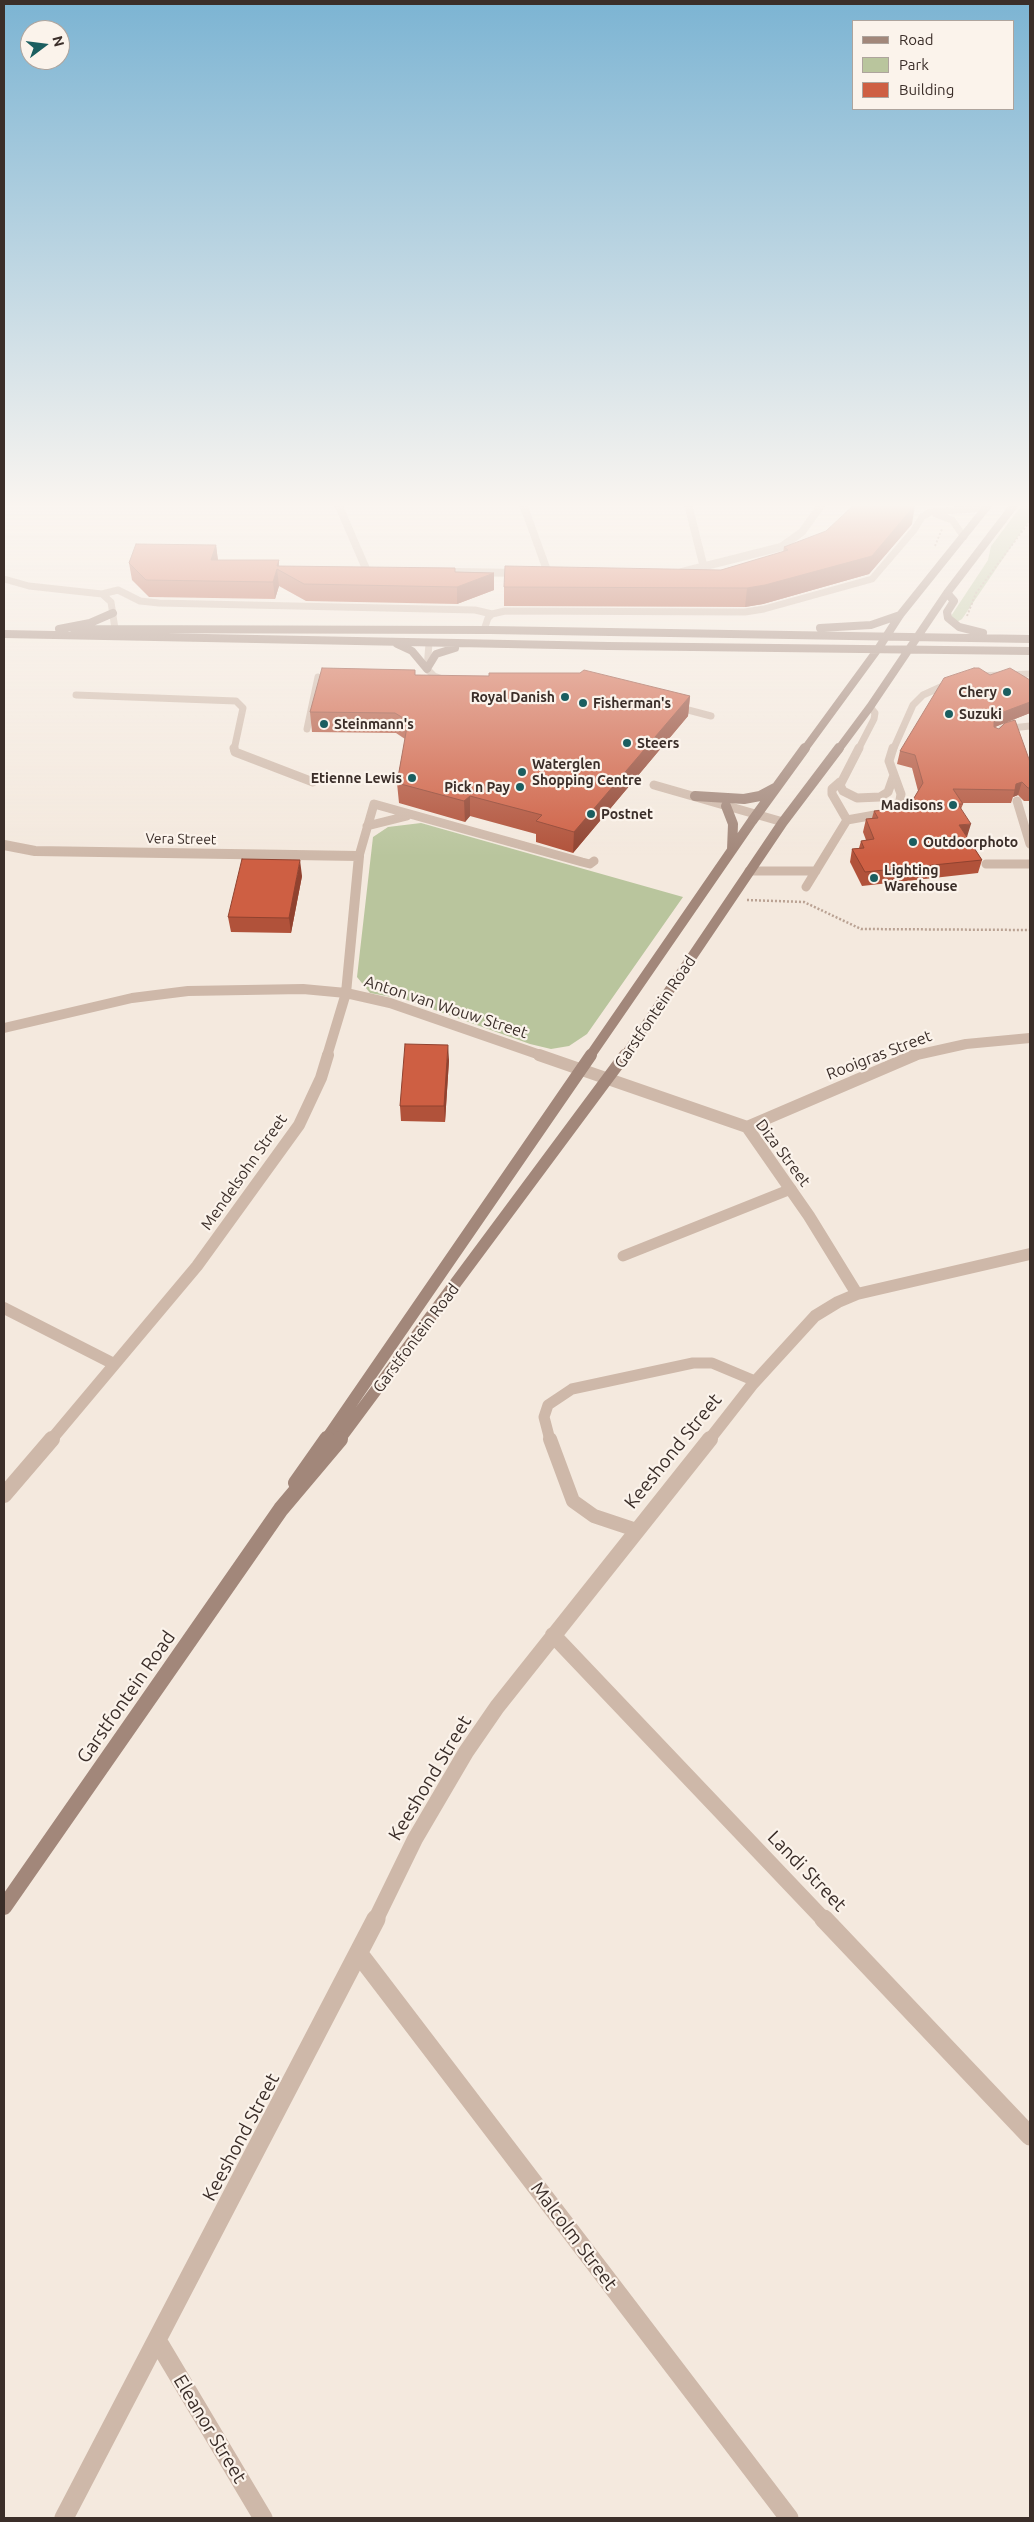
<!DOCTYPE html>
<html>
<head>
<meta charset="utf-8">
<style>
  body { margin:0 }
  #map { position:relative; width:1034px; height:2522px; overflow:hidden; background:#f4e9de; font-family:Ubuntu,sans-serif }
  canvas { display:block }
  .frame { position:absolute; inset:0; border:5px solid #3b2e29; pointer-events:none }
  .legend { position:absolute; left:852px; top:20px; width:162px; height:90px; box-sizing:border-box; background:#fbf3eb; border:1px solid #aea49d; margin:0; padding:6px 9px; list-style:none; font-size:15px; color:#3b2e29 }
  .legend li { display:flex; align-items:center; gap:10px; height:25px }
  .legend b { width:25px; border:1px solid #aea49d }
  .north { position:absolute; left:20px; top:20px; width:50px; height:50px; box-sizing:border-box; background:#fbf3eb; border:1px solid #aea49d; border-radius:50%; rotate:75deg; font-size:14px; font-weight:700; line-height:20px; text-align:center; color:#3b2e29 }
  .north::after { content:''; display:block; margin:auto; width:18px; height:22px; background:#1b5e60; clip-path:polygon(50% 0,100% 100%,50% 72%,0 100%) }
</style>
</head>
<body>
<div id="map">
<canvas width="1034" height="2522"></canvas>
<div class="frame"></div>
<ul class="legend">
<li><b style="height:6px;background:#a2877a"></b>Road</li>
<li><b style="height:14px;background:#b9c59d"></b>Park</li>
<li><b style="height:14px;background:#ce5f43"></b>Building</li>
</ul>
<div class="north">N</div>
</div>
<script>
const c = document.querySelector('canvas').getContext('2d');
c.lineJoin = 'round';
function paint(path, color) {
  c.fillStyle = color;
  c.fill(path, 'evenodd');
}
function shape(rows) {
  const path = new Path2D();
  for (const r of rows) {
    path.moveTo(r[0], r[1]);
    for (let i = 2; i < r.length; i += 2) path.lineTo(r[i], r[i + 1]);
  }
  return path;
}
function stroke(path, color, width, dash) {
  c.strokeStyle = color;
  c.lineWidth = width;
  c.lineCap = dash ? 'butt' : 'round';
  c.setLineDash(dash || []);
  c.stroke(path);
}
function label(font, color, halo, rows, align = 'center') {
  c.font = font + ' Ubuntu,sans-serif';
  c.lineWidth = 4.5;
  c.setLineDash([]);
  c.textBaseline = 'middle';
  c.strokeStyle = halo;
  c.fillStyle = color;
  for (const [text, x, y, turn = 0] of rows) {
    c.save();
    c.translate(x, y);
    c.rotate((+turn || 0) * Math.PI / 180);
    c.textAlign = isNaN(turn) ? turn : align;
    if (halo) c.strokeText(text, 0, 0);
    c.fillText(text, 0, 0);
    c.restore();
  }
}
paint(shape([
  [1030,504,1030,519,962,619,957,622,951,616,988,560,991,546,1022,505],
  [421,823,683,897,587,1034,569,1046,551,1049,530,1044,407,1000,370,993,357,977,373,837,388,827]
]), '#b9c59d');
stroke(shape([
  [935,546,942,529],
  [967,616,976,593,1030,521]
]), '#baa293', 2, [2, 2]);
stroke(shape([
  [747,900,804,902,861,929,1030,930]
]), '#baa293', 2.5, [2, 2]);
stroke(shape([
  [936,514,952,520,964,537],
  [4,579,29,586,102,594,111,602,115,629],
  [102,594,118,590,140,601,159,603,475,610,492,614],
  [484,630,488,618,492,614,505,611,745,612,764,609,872,579,914,530,922,517,930,512,986,508],
  [429,643,427,669,434,676,445,680],
  [975,676,1030,674],
  [76,695,236,701,243,708,234,750],
  [673,706,711,716],
  [307,729,318,677],
  [1002,729,1030,726],
  [858,750,874,719,875,713,870,707],
  [893,750,913,705,923,695,954,681]
]), '#ceb8a9', 7);
stroke(shape([
  [234,748,235,752,313,782],
  [859,748,840,785,843,791,857,798,880,797,888,792,894,775],
  [840,782,832,789,832,794,847,820],
  [654,785,783,822],
  [1017,801,1030,844],
  [367,826,407,816],
  [359,856,374,804,582,862,590,864,594,861],
  [986,864,1030,864],
  [749,871,816,871],
  [806,887,847,820,886,813,899,806,901,794,889,761,893,748]
]), '#ceb8a9', 9);
stroke(shape([
  [623,1256,791,1189],
  [550,1440,544,1417,548,1405,572,1389,693,1363,712,1363,755,1381]
]), '#ceb8a9', 11);
stroke(shape([
  [550,1439,573,1501,594,1516,636,1530]
]), '#ceb8a9', 14);
stroke(shape([
  [338,504,367,571],
  [523,504,548,573],
  [688,504,704,568],
  [457,572,522,573],
  [682,572,781,547,802,532,822,504]
]), '#ceb8a9', 8);
stroke(shape([
  [4,845,35,851,359,856,346,993,327,1056],
  [4,1028,132,998,188,991,303,989,346,993,390,1003,543,1056],
  [912,1056,966,1044,1030,1038]
]), '#ceb8a9', 10);
stroke(shape([
  [539,1055,747,1127,809,1216,857,1294],
  [747,1127,915,1055],
  [4,1308,114,1364],
  [51,1440,197,1266,299,1125,321,1078,328,1055],
  [709,1440,752,1385,815,1316,838,1302,857,1294,1030,1254]
]), '#ceb8a9', 12);
stroke(shape([
  [4,1495,52,1439],
  [553,1635,825,1921],
  [375,1921,415,1839,466,1752,497,1707,710,1439]
]), '#ceb8a9', 16);
stroke(shape([
  [824,1919,1030,2136],
  [359,1954,789,2518],
  [157,2340,263,2518],
  [64,2518,376,1919]
]), '#ceb8a9', 19);
stroke(shape([
  [947,593,954,601,947,612,948,618,959,627,983,633],
  [820,628,871,625,900,615],
  [59,629,90,623,113,613],
  [74,629,490,630,1030,639],
  [4,634,608,646,1030,651],
  [397,644,412,651,427,669],
  [428,667,436,654,455,648],
  [804,750,878,649,900,615,989,504],
  [838,750,870,707,947,593,1015,504]
]), '#a2877a', 8);
stroke(shape([
  [695,796,744,799,760,796,775,788],
  [726,806,733,824,732,850],
  [590,1056,752,821,805,748],
  [625,1056,783,822,839,748]
]), '#a2877a', 10);
stroke(shape([
  [326,1440,591,1055],
  [339,1440,625,1055]
]), '#a2877a', 12);
stroke(shape([
  [296,1483,327,1439],
  [4,1907,281,1509,340,1439]
]), '#a2877a', 16);
paint(shape([
  [912,524,869,574,763,604,745,607,504,606,504,587,721,570,783,552,784,547],
  [216,545,218,560,279,560,279,566,494,573,494,590,457,604,306,601,279,586,275,599,149,597,132,580,129,563],
  [415,675,690,696,688,716,573,853,536,842,536,834,470,816,465,822,399,803,397,783,405,739,396,733,312,732,310,712],
  [990,675,1030,680,1030,713,1007,722,1030,762,1030,801,1024,801,1018,795,1013,797,1011,803,962,803,963,804,961,809,967,837,982,860,978,873,862,886,850,862,852,849,859,848,861,841,866,840,863,832,866,819,872,818,874,811,908,808,918,791,912,768,897,764,900,751],
  [1004,723,999,729,995,727],
  [302,876,291,933,231,932,228,917],
  [449,1060,445,1122,401,1121,400,1106]
]), '#b1523a');
paint(shape([
  [915,505,912,524,869,574,763,604,745,607,747,588],
  [216,545,218,562,211,560],
  [277,569,279,586,275,599,273,582],
  [494,573,494,590,457,604,457,587],
  [690,696,688,716,573,853,574,832],
  [1030,702,1030,713,995,727,990,736,994,722,998,714],
  [1022,782,1018,795,1013,797,1016,784],
  [470,796,470,816,465,822,464,801],
  [971,824,967,837,959,825],
  [300,860,302,876,291,933,289,918],
  [448,1045,449,1060,445,1122,444,1106]
]), '#90422f');
const building = shape([
  [855,504,911,504,915,505,872,556,765,585,747,588,504,587,505,566,721,570,788,550,784,547,826,531,855,504],
  [136,544,216,545,211,560,279,560,277,566,455,568,455,572,494,573,457,587,304,584,277,569,273,582,146,580,129,563,136,544],
  [322,668,415,670,415,675,489,676,489,673,580,673,584,670,690,696,574,832,536,821,542,815,470,796,464,801,397,783,408,721,395,713,310,712,322,668],
  [974,668,979,668,990,675,1010,668,1030,680,1030,702,998,714,994,722,994,727,999,729,1005,723,1015,720,1030,762,1030,788,1028,788,1022,782,1016,784,1015,790,953,789,963,804,958,804,971,824,959,825,982,860,865,872,852,849,864,848,861,841,874,839,866,819,878,818,874,811,908,808,923,783,915,755,900,751,944,678,974,668],
  [242,859,300,860,289,918,228,917,242,859],
  [405,1044,448,1045,444,1106,400,1106,405,1044]
]);
paint(building, '#ce5f43');
stroke(building, '#90422f', 1);
const sky = c.createLinearGradient(0, 0, 0, 857);
sky.addColorStop(0, '#7cb4d3');
sky.addColorStop(0.59, '#faf5f0');
sky.addColorStop(1, '#faf5f000');
c.fillStyle = sky;
c.fillRect(0, 0, 1034, 857);
for (const [x, y, r, color] of [
  [1007,692,5,"#1b5e60"],
  [565,697,5,"#1b5e60"],
  [583,703,5,"#1b5e60"],
  [949,714,5,"#1b5e60"],
  [324,724,5,"#1b5e60"],
  [627,743,5,"#1b5e60"],
  [522,772,5,"#1b5e60"],
  [412,778,5,"#1b5e60"],
  [520,787,5,"#1b5e60"],
  [953,805,5,"#1b5e60"],
  [591,814,5,"#1b5e60"],
  [913,842,5,"#1b5e60"],
  [874,878,5,"#1b5e60"]
]) {
  const dot = new Path2D();
  dot.arc(x, y, r, 0, 2 * Math.PI);
  c.fillStyle = color;
  c.fill(dot);
  stroke(dot, '#fbf3eb', 2);
}
label('bold 14px', '#3b2e29', '#fbf3eb', [
  ["Chery",997,692,"right"],
  ["Royal Danish",555,697,"right"],
  ["Fisherman's",593,703],
  ["Suzuki",959,714],
  ["Steinmann's",334,724],
  ["Steers",637,743],
  ["Waterglen",532,764],
  ["Shopping Centre",532,780],
  ["Etienne Lewis",402,778,"right"],
  ["Pick n Pay",510,787,"right"],
  ["Madisons",943,805,"right"],
  ["Postnet",601,814],
  ["Outdoorphoto",923,842],
  ["Lighting",884,870],
  ["Warehouse",884,886]
], 'left');
label('14px', '#3b2e29', '#fbf3eb', [
  ["Vera Street",181,839,1]
]);
label('16px', '#3b2e29', '#fbf3eb', [
  ["Anton van Wouw Street",446,1007,18],
  ["Garstfontein Road",655,1012,-56],
  ["Rooigras Street",879,1055,-21],
  ["Diza Street",783,1153,53],
  ["Mendelsohn Street",244,1172,-55],
  ["Garstfontein Road",416,1338,-53]
]);
label('19px', '#3b2e29', '#fbf3eb', [
  ["Keeshond Street",673,1451,-51],
  ["Garstfontein Road",126,1697,-55],
  ["Keeshond Street",430,1778,-59],
  ["Landi Street",807,1871,46],
  ["Keeshond Street",241,2137,-62],
  ["Malcolm Street",574,2236,53],
  ["Eleanor Street",210,2429,59]
]);
</script>
</body>
</html>
